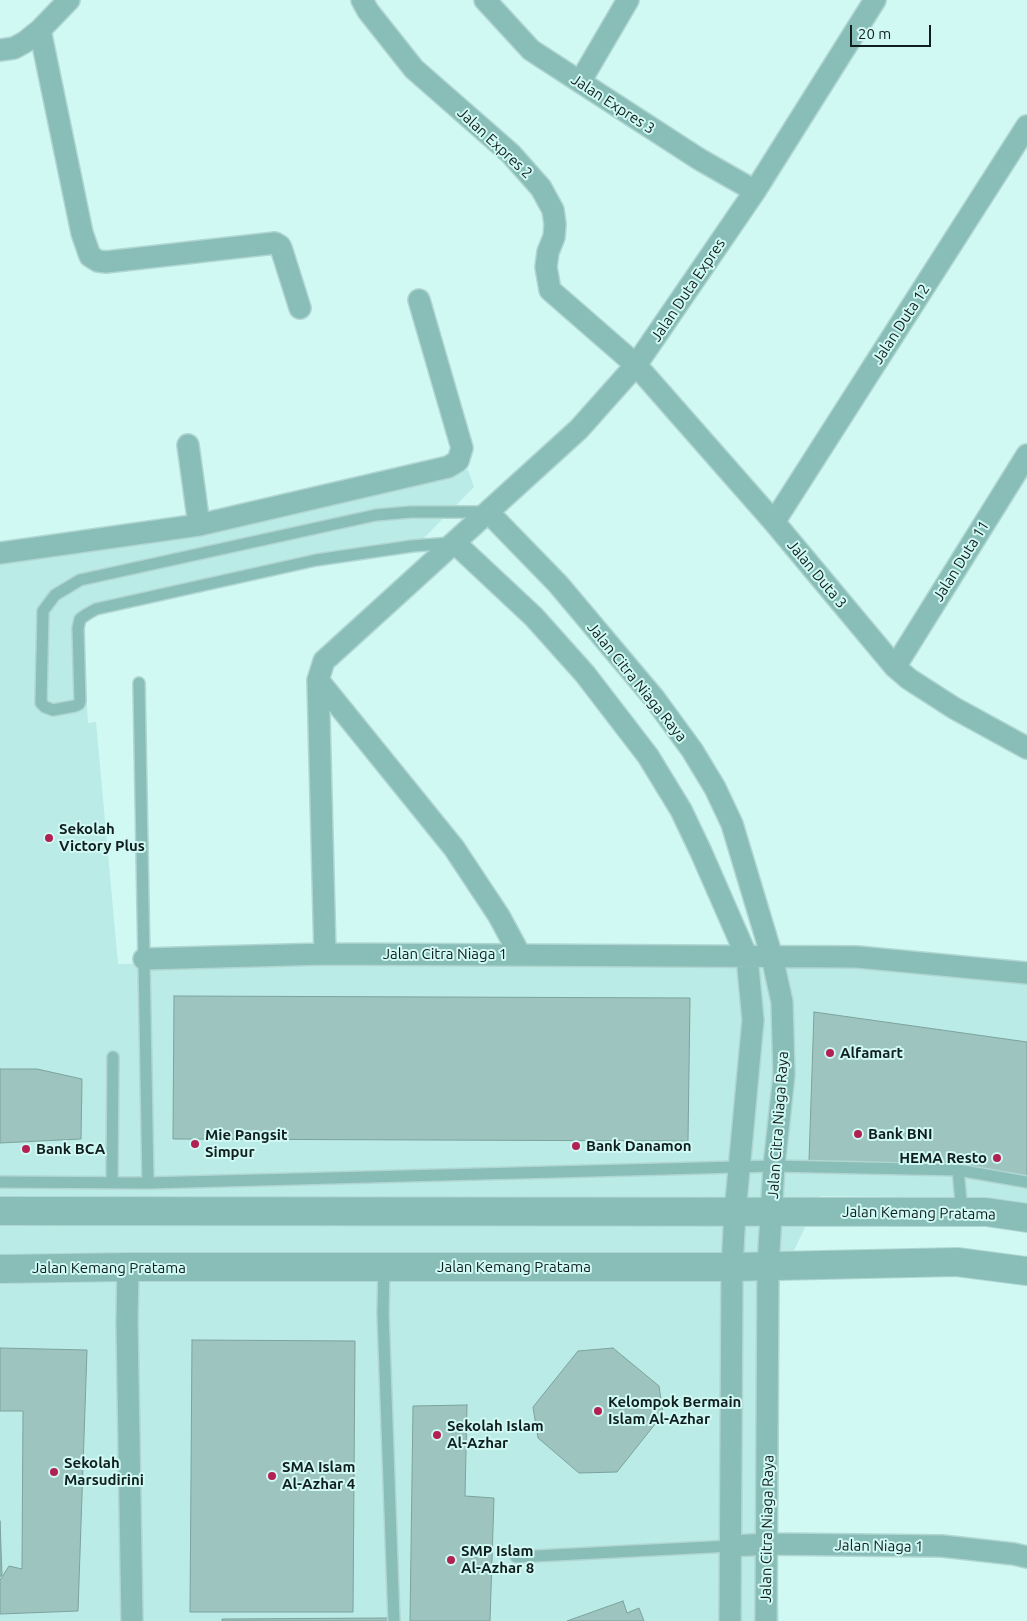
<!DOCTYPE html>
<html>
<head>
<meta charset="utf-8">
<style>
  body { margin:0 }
  #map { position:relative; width:1027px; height:1621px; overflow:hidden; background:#d0f9f4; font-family:Ubuntu,sans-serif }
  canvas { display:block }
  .scale { position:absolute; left:850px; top:25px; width:81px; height:22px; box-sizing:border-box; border:2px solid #101f1e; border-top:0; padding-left:6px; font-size:15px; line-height:18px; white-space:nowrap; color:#101f1e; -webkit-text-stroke:4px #d0f9f4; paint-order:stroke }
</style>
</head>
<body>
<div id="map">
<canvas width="1027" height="1621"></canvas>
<div class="scale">20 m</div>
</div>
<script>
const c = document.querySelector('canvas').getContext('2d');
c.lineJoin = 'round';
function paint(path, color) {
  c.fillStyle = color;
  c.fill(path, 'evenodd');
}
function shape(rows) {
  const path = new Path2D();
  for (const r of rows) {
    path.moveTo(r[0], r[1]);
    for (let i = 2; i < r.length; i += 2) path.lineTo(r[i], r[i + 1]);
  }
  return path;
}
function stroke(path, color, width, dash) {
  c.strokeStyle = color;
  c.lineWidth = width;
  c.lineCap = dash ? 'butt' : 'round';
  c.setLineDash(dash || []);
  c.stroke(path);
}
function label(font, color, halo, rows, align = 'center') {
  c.font = font + ' Ubuntu,sans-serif';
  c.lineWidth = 4;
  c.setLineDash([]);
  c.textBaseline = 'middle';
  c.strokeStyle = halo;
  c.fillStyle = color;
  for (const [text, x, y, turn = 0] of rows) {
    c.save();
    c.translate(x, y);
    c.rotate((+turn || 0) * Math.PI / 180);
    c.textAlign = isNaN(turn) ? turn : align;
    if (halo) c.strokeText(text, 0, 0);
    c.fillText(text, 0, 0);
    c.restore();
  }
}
paint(shape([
  [468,470,474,487,423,539,81,614,88,723,96,722,118,964,859,955,1027,970,1027,1208,982,1198,820,1196,767,1307,779,1621,0,1621,0,560]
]), '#bbebe6');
const building = shape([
  [174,996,690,998,688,1141,173,1139,174,996],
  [814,1012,1027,1042,1027,1177,948,1163,809,1161,814,1012],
  [0,1069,37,1069,82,1079,81,1139,0,1143,0,1069],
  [192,1340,355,1341,353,1612,190,1612,192,1340],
  [0,1348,87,1350,78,1611,0,1614,0,1580,9,1566,22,1569,23,1411,0,1411,0,1348],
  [613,1348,659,1386,663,1414,617,1472,579,1473,538,1438,533,1407,578,1351,613,1348],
  [467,1405,465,1496,494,1498,490,1621,410,1621,413,1406,467,1405],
  [0,1521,2,1575,0,1577,0,1521],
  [623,1601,627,1613,639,1608,644,1621,567,1621,623,1601],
  [390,1618,390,1621,222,1621,222,1619,390,1618]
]);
paint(building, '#9dc4bf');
stroke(building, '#7ca39e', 1);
const service = shape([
  [451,543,412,546,316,560,96,609,87,614,80,619,78,628,80,701,79,704,75,706,53,710,45,707,41,703,43,611,55,595,80,580,376,515,411,512,486,512],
  [139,683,148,1183],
  [958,1170,962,1212],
  [112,1181,113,1057],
  [0,1182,148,1183,774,1166,958,1170,1027,1182],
  [384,1267,383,1313,394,1621],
  [516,1557,731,1546]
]);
const minor = shape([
  [362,0,368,11,414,69,511,154,541,188,553,210,555,224,554,237,548,252,546,267,550,290,636,365,774,522,895,667,909,679,954,708,1027,748],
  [485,0,531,50,699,159,755,191],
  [40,30,82,233,90,256,98,261,106,262,275,243,280,246,282,251,300,308],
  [0,50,14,48,25,42,40,30,69,0],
  [580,82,628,0],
  [188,445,199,525],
  [488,512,558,584,654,698,692,750,715,788,732,824,772,957,782,1002,784,1075,774,1166,768,1266,766,1621],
  [774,522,1027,126],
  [455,543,534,617,585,674,648,756,681,810,701,852,747,957,753,1020,735,1212,732,1267,730,1621],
  [0,553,199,525,448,467,458,461,462,448,419,300],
  [895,667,1027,455],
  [318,680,324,661,579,429,636,365,755,191,875,0],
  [325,954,318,680,454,848,499,916,520,955],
  [144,959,325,954,857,957,1027,973],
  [128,1267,127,1322,132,1621],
  [731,1546,768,1544,942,1546,1014,1554,1027,1557]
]);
const tertiary = shape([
  [0,1211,986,1212,1027,1218],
  [0,1269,128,1267,732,1267,957,1262,1027,1271]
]);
stroke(service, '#b1d6d2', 14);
stroke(minor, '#b1d6d2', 24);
stroke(tertiary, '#b1d6d2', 30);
stroke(service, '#89beb8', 11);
stroke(minor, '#89beb8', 21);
stroke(tertiary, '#89beb8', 28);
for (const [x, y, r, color] of [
  [49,838,5,"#b22151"],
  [830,1053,5,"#b22151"],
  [858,1134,5,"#b22151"],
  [195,1144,5,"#b22151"],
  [576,1146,5,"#b22151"],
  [26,1149,5,"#b22151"],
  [997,1158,5,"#b22151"],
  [598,1411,5,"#b22151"],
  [437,1435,5,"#b22151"],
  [54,1472,5,"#b22151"],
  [272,1476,5,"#b22151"],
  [451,1560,5,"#b22151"]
]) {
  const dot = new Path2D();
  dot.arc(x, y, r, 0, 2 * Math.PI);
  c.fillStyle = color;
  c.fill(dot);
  stroke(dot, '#d0f9f4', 2);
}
label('15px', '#101f1e', '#d0f9f4', [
  ["Jalan Expres 3",613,104,33],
  ["Jalan Expres 2",495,143,43],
  ["Jalan Duta Expres",688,290,-56],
  ["Jalan Duta 12",901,324,-57],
  ["Jalan Duta 11",961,561,-58],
  ["Jalan Duta 3",817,574,50],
  ["Jalan Citra Niaga Raya",637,682,51],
  ["Jalan Citra Niaga 1",445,954],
  ["Jalan Citra Niaga Raya",778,1125,-86],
  ["Jalan Kemang Pratama",919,1213,1],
  ["Jalan Kemang Pratama",514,1267],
  ["Jalan Kemang Pratama",109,1268],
  ["Jalan Citra Niaga Raya",767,1529,-89],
  ["Jalan Niaga 1",879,1546,1]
]);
label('bold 15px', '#101f1e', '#d0f9f4', [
  ["Sekolah",59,829],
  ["Victory Plus",59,846],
  ["Alfamart",840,1053],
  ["Bank BNI",868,1134],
  ["Mie Pangsit",205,1135],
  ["Simpur",205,1152],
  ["Bank Danamon",586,1146],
  ["Bank BCA",36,1149],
  ["HEMA Resto",987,1158,"right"],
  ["Kelompok Bermain",608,1402],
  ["Islam Al-Azhar",608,1419],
  ["Sekolah Islam",447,1426],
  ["Al-Azhar",447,1443],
  ["Sekolah",64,1463],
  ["Marsudirini",64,1480],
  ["SMA Islam",282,1467],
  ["Al-Azhar 4",282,1484],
  ["SMP Islam",461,1551],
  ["Al-Azhar 8",461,1568]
], 'left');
</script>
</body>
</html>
